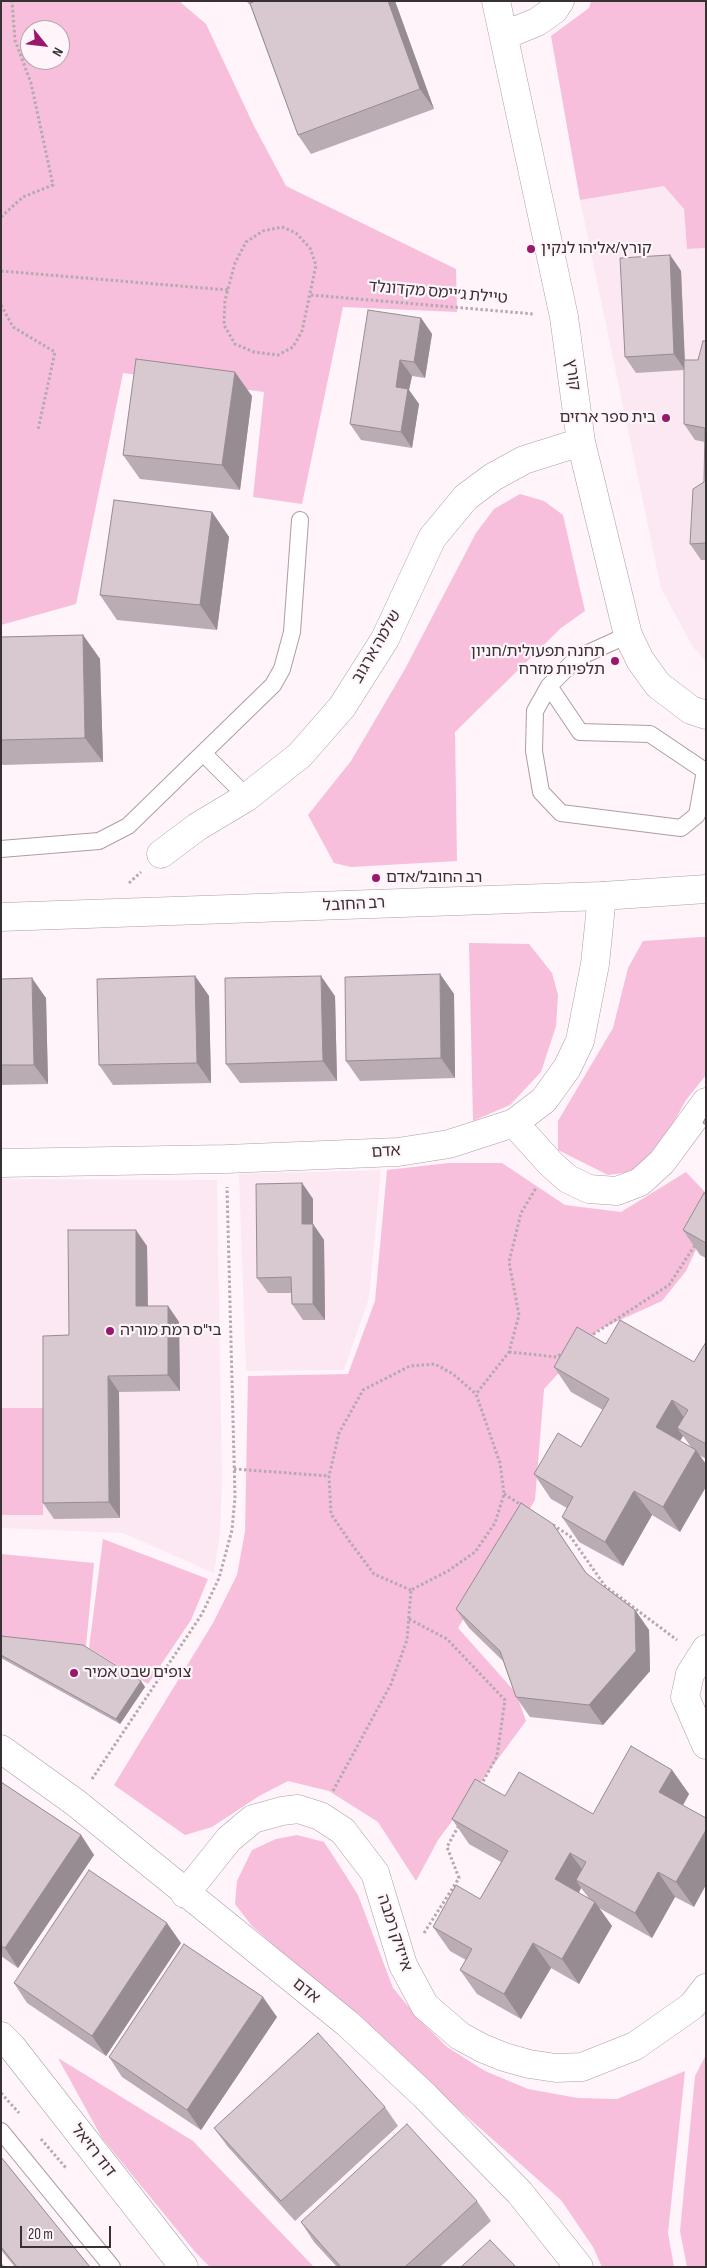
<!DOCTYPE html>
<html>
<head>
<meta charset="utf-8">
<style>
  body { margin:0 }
  #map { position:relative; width:707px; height:2268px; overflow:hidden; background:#fef4f9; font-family:"Sofia Sans Condensed",sans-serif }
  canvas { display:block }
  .frame { position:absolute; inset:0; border:2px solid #383134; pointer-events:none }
  .north { position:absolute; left:20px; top:20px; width:50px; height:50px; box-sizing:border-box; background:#fef4f9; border:1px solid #afa6aa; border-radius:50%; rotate:119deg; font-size:14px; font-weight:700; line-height:20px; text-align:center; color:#383134 }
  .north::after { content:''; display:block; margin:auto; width:18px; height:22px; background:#99176c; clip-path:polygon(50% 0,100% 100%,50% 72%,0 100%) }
  .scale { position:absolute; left:20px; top:2226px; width:91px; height:22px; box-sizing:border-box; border:2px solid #383134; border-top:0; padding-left:6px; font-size:15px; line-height:18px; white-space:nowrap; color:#383134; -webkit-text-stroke:4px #fef4f9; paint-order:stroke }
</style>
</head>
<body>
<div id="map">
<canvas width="707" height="2268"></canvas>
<div class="frame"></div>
<div class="north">N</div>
<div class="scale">20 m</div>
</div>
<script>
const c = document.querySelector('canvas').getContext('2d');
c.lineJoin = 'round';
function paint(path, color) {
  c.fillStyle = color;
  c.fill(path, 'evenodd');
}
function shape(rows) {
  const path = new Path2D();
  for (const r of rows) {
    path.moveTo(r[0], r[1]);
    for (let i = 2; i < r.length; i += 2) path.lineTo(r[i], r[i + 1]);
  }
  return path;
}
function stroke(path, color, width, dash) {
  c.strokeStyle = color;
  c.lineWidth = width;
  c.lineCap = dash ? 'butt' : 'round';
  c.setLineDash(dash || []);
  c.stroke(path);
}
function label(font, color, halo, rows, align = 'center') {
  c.font = font + ' "Sofia Sans Condensed","Noto Sans Hebrew",sans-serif';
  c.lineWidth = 4.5;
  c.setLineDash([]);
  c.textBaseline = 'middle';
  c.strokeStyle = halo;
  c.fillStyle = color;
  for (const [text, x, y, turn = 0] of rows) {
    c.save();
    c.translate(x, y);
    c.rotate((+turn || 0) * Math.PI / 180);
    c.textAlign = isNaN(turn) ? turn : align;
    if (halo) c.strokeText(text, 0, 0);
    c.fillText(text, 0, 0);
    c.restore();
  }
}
paint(shape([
  [664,186,684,209,687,249,706,248,706,662,693,647,661,588,580,200],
  [381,1170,369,1298,344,1370,246,1371,239,1174],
  [1,1179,217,1180,222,1482,220,1534,214,1573,123,1533,1,1528]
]), '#fce8f2');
paint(shape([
  [1,1,179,1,206,24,254,126,286,186,456,269,457,312,343,307,302,504,253,497,264,392,123,373,76,604,1,625],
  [30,30,60,30,60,60,30,60],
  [591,1,706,1,706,248,687,249,684,209,664,186,580,200,551,36,589,8],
  [520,494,544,501,563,515,585,611,561,628,455,732,457,861,351,867,334,863,308,815,351,761,405,669,476,533,494,509],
  [701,937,706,937,706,1075,686,1100,656,1154,631,1172,608,1175,558,1150,558,1121,613,1028,628,968,643,941],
  [469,943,529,944,552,973,558,995,556,1026,541,1072,510,1105,473,1121],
  [449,1163,502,1163,565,1205,621,1212,686,1172,706,1193,706,1228,686,1271,662,1301,598,1330,544,1389,535,1500,458,1628,516,1693,526,1721,438,1840,416,1881,378,1822,329,1791,288,1781,259,1796,212,1827,185,1835,114,1785,213,1623,237,1575,245,1532,248,1376,348,1374,375,1301,387,1170],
  [1,1408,43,1408,43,1515,1,1515],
  [103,1539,208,1579,191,1620,148,1684,89,1648],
  [1,1554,94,1563,86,1646,1,1638],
  [297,1835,324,1842,341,1868,358,1895,393,1988,418,2018,447,2047,485,2071,528,2089,578,2098,617,2099,685,2071,668,2233,674,2267,602,2267,593,2247,561,2200,252,1926,235,1904,237,1881,252,1850,276,1839],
  [706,2055,706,2267,687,2267,680,2231,695,2076],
  [58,2058,193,2141,314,2267,210,2267,196,2253,102,2138]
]), '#f7bfdc');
const lane = shape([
  [549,686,580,732,650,734,705,771,697,815,681,828,561,813,541,792,534,751,535,711,549,686,577,658,628,635],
  [203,753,247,797],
  [1,849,99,841,128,826,273,685,282,669,292,632,300,520],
  [1,2131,112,2267]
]);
const street = shape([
  [496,1,564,317,581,442,628,635,640,660,658,685,691,710,706,715],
  [505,35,537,22,554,10,560,1],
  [161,854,197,827,247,797,300,755,342,707,385,639,432,538,466,497,493,477,524,460,581,442],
  [514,1123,551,1164,568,1179,589,1189,617,1191,640,1182,662,1162,706,1102],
  [1,1163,226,1159,398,1152,449,1144,514,1123,544,1100,567,1068,580,1041,595,964,602,896],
  [706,1649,690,1674,685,1697,706,1745],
  [1,1749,76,1803,348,2024,425,2096,520,2193,579,2267],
  [185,1894,229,1839,253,1819,282,1811,298,1809,320,1816,343,1831,375,1873,403,1965,425,2006,460,2036,482,2048,504,2057,529,2064,556,2068,582,2067,635,2046,692,2006,706,1988]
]);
const secondary = shape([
  [1,917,602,896,706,889],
  [1,2036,12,2047,184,2267]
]);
stroke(lane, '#ad9da5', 18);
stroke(street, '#ad9da5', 29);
stroke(secondary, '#ad9da5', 29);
stroke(shape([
  [1,217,23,197,53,185,31,83,15,40,12,1],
  [282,227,296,233,310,248,316,265,302,331,293,347,278,355,254,352,235,344,224,325,225,300,235,263,246,242,263,231,282,227],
  [1,271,228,290],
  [311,295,534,314],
  [1,305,13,327,55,352,38,430],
  [129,883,141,872],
  [589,1337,669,1285,695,1245],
  [509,1352,557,1357,564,1352],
  [234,1469,329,1476],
  [504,1494,523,1506],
  [553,1525,570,1536,605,1586,677,1640],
  [411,1590,374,1574,350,1542,331,1514,329,1476,339,1433,363,1390,410,1366,435,1364,453,1374,476,1394],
  [409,1619,447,1639,505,1700,497,1756,480,1787],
  [92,1779,202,1614,219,1578,232,1530,235,1497,227,1187],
  [333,1791,391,1684,407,1640,411,1590,448,1571,475,1552,495,1523,504,1494,500,1463,476,1394,509,1352,519,1315,509,1262,521,1213,536,1188],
  [424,1933,459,1878,447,1847,459,1825],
  [1,2093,19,2113],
  [41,2139,66,2168],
  [1,2265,3,2267]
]), '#b3aaae', 3, [2.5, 2.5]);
stroke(lane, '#fff', 16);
stroke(street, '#fff', 28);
stroke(secondary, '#fff', 28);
paint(shape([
  [246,1,395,1,434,109,311,154,298,135,250,5],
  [670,255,681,271,685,360,698,360,706,341,706,560,701,560,690,544,704,482,705,442,695,440,684,424,684,370,636,373,625,357],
  [421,318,432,334,425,378,412,376,409,390,419,404,412,448,361,440,350,424],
  [252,396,240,490,140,479,123,455],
  [212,512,229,537,217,630,117,620,100,595],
  [83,635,100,659,103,762,3,765,1,763,1,637],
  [440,974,454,994,455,1078,360,1081,346,1061],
  [195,976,209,996,211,1083,113,1085,99,1065],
  [1,979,46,998,48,1084,1,1085],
  [335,996,337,1081,240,1083,226,1064],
  [302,1183,313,1199,313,1224,324,1240,325,1320,303,1320,292,1304,291,1293,268,1293,257,1278],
  [706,1194,706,1258,700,1255,683,1230],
  [147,1246,148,1306,168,1306,179,1322,180,1391,119,1392,120,1518,54,1519,43,1503,69,1335],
  [706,1342,706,1459,699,1455,706,1464,680,1532,652,1515,623,1566,579,1542,562,1517,567,1508,551,1499,534,1474,581,1447,603,1410,571,1392,554,1367,606,1344,694,1362],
  [683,1436,691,1447,680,1441],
  [553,1524,587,1574,635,1610,649,1630,650,1671,603,1725,530,1717,516,1697,503,1661,469,1628,456,1609],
  [1,1636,141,1681,145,1687,120,1724,1,1658],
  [672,1770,689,1794,683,1805,694,1907,675,1897,652,1938,599,1908,612,1926,579,1984,551,1968,521,2019,477,1994,460,1970,466,1960,450,1951,433,1927,480,1899,501,1862,469,1844,452,1819,505,1796,593,1814],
  [581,1888,589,1898,579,1893],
  [1,1782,81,1835,94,1855,18,1968,1,1956],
  [181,1943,106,2056,27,2003,14,1983],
  [277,2017,201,2130,122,2077,109,2057],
  [385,2107,398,2126,295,2221,228,2147,214,2128],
  [1,2157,90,2267,15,2267,1,2250],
  [477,2201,491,2221,440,2267,337,2267,314,2242,301,2222]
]), '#baacb3');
paint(shape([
  [388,1,395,1,434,109,420,89],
  [670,255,681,271,685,370,674,354],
  [421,318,432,334,425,378,414,362],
  [400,360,412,376,409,390,419,404,412,448,401,432,396,387],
  [235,372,252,396,240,490,222,465],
  [212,512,229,537,217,630,200,605],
  [83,635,100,659,103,762,85,738],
  [440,974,454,994,455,1078,441,1058],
  [195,976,209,996,211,1083,197,1063],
  [321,976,335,996,337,1081,323,1061],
  [32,978,46,998,48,1084,34,1065],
  [302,1183,313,1199,313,1224,324,1240,325,1320,313,1304,302,1224],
  [136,1230,147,1246,148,1322,136,1306],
  [168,1306,179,1322,180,1391,168,1375],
  [108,1376,119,1392,120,1518,109,1502],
  [672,1400,689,1425,677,1428,683,1436,673,1452,656,1427],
  [696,1450,706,1464,706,1487,680,1532,663,1507],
  [634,1491,652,1515,623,1566,605,1542],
  [635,1610,649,1630,650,1671,603,1725,589,1705],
  [141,1681,145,1687,120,1724,116,1719],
  [672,1770,689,1794,677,1816,659,1792],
  [706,1830,706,1885,694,1907,676,1882],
  [81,1835,94,1855,18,1968,5,1948],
  [570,1853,588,1877,576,1880,581,1888,572,1904,555,1879],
  [658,1872,675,1897,652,1938,635,1913],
  [595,1902,612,1926,579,1984,562,1959],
  [167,1923,181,1943,106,2056,92,2036],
  [533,1943,551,1968,521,2019,504,1994],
  [263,1997,277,2017,201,2130,187,2110]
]), '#978c92');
const building = shape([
  [256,1,388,1,420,89,298,135,250,3,256,1],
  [670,255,674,354,625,357,620,258,670,255],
  [368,310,421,318,414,362,400,360,396,387,408,389,401,432,350,424,368,310],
  [703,341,706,341,706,543,690,544,693,489,704,482,705,428,684,424,684,360,698,360,703,341],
  [136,359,235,372,222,465,123,455,136,359],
  [114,500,212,512,200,605,100,595,114,500],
  [83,635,85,738,1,740,1,637,83,635],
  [440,974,441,1058,346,1061,345,977,440,974],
  [195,976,197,1063,99,1065,97,979,195,976],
  [321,976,323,1061,226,1064,225,978,321,976],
  [32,978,34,1065,1,1065,1,979,32,978],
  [706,1117,706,1125,703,1123,706,1117],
  [302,1183,302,1224,313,1224,313,1304,292,1304,291,1277,257,1278,256,1184,302,1183],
  [704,1193,706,1194,706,1243,683,1230,704,1193],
  [68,1230,136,1230,136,1306,168,1306,168,1375,108,1376,109,1502,43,1503,43,1336,69,1335,68,1230],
  [620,1320,694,1362,706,1342,706,1444,677,1428,688,1410,672,1400,656,1427,696,1450,663,1507,634,1491,605,1542,562,1517,573,1497,534,1474,558,1433,581,1447,609,1399,554,1367,577,1327,606,1344,620,1320],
  [521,1503,553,1524,586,1573,635,1610,636,1651,589,1705,516,1697,500,1651,456,1609,521,1503],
  [1,1636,83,1645,141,1681,116,1719,1,1655,1,1636],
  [631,1746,672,1770,659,1792,706,1818,706,1830,676,1882,658,1872,635,1913,576,1880,586,1862,570,1853,555,1879,595,1902,562,1959,533,1943,504,1994,460,1970,472,1949,433,1927,456,1885,480,1899,508,1851,452,1819,475,1779,505,1796,519,1772,593,1814,631,1746],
  [1,1782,81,1835,5,1948,1,1946,1,1782],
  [89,1870,167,1923,92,2036,14,1983,89,1870],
  [184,1944,263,1997,187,2110,109,2057,184,1944],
  [318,2033,385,2107,281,2201,214,2128,318,2033],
  [407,2124,477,2201,405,2267,341,2267,301,2222,407,2124],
  [1,2157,90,2267,17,2267,1,2247,1,2157],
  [490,2240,516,2267,461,2267,490,2240]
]);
paint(building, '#d8c8d0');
stroke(building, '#978c92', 1);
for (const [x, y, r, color] of [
  [531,249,5,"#99176c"],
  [666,418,5,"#99176c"],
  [615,661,5,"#99176c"],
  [376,878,5,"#99176c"],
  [110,1331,5,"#99176c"],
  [74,1673,5,"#99176c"]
]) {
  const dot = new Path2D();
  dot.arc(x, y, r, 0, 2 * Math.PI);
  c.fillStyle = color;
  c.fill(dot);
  stroke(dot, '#fef4f9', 2);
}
label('16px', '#383134', '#fef4f9', [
  ["קורץ/אליהו לנקין",541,249],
  ["בית ספר ארזים",656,418,"right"],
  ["תחנה תפעולית/חניון",605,652,"right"],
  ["תלפיות מזרח",605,670,"right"],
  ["רב החובל/אדם",386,878],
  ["בי\"ס רמת מוריה",120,1331],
  ["צופים שבט אמיר",84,1673]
], 'left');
label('16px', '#383134', '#fef4f9', [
  ["טיילת ג׳יימס מקדונלד",438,293,5],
  ["קורץ",572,375,82],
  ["שלמה ארגוב",377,647,-60],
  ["רב החובל",354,905,-3],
  ["אדם",386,1152,-4],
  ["אייזיק רמבה",394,1933,72],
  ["אדם",306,1991,39],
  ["דוד רזיאל",93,2151,52]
]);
</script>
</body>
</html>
